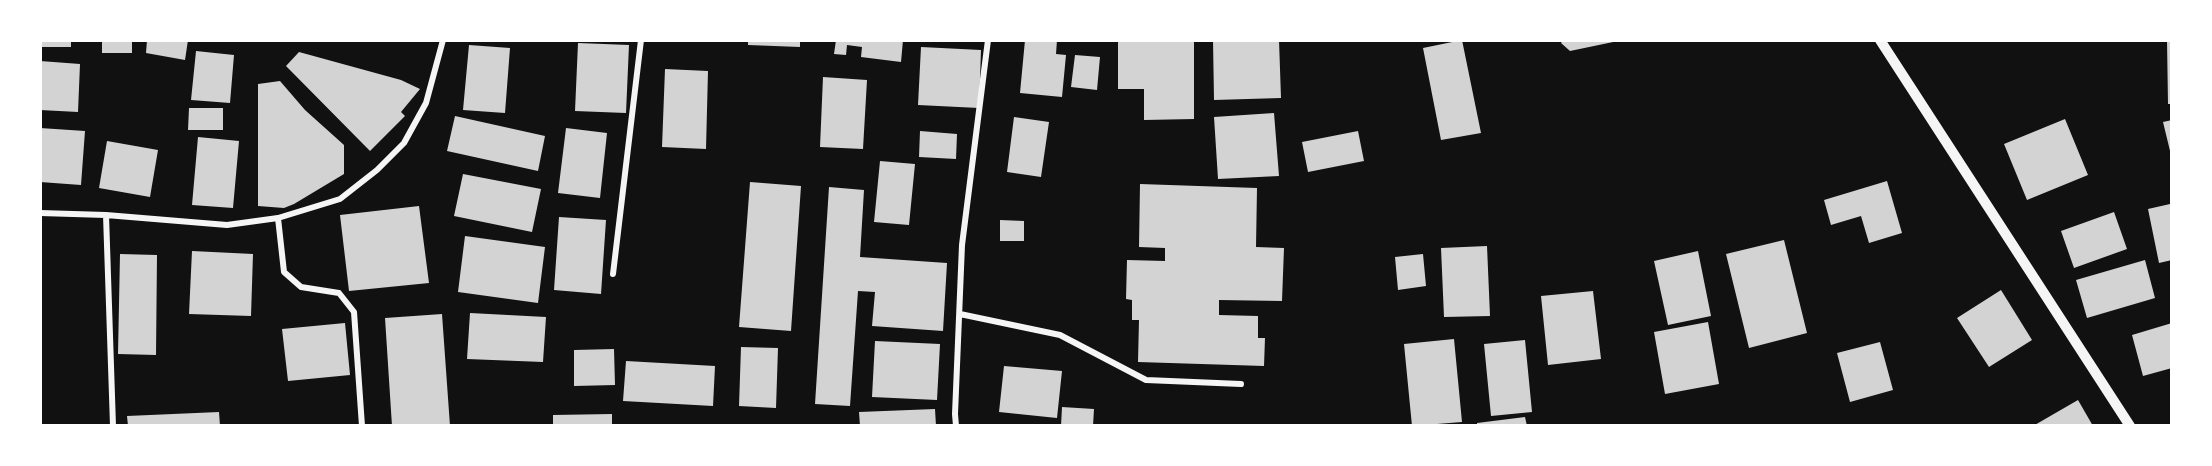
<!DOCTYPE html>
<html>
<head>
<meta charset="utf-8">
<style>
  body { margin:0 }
  #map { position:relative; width:2212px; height:466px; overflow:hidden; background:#111; font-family:Montserrat,sans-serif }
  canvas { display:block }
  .frame { position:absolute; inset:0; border:42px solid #fff; pointer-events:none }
</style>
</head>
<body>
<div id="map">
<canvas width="2212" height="466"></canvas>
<div class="frame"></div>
</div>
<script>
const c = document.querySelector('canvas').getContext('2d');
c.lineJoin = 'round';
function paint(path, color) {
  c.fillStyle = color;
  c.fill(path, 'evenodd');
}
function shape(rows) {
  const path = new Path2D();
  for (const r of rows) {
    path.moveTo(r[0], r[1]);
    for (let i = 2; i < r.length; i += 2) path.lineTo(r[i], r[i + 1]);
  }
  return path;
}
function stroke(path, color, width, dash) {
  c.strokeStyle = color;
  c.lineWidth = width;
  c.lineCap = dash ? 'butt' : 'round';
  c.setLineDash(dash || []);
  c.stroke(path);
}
paint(shape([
  [40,40,71,40,71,47,40,47],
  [102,40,132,40,132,53,102,53],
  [147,40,188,40,185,60,146,53],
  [748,40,800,40,800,47,748,45],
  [836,40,903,40,901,62,861,57,862,47,847,45,846,55,834,54],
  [1025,40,1057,40,1056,54,1066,55,1062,97,1020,93],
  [1118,40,1194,40,1194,119,1144,120,1144,89,1118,89],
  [1213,40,1279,40,1281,98,1214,100],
  [1462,40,1481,133,1441,140,1423,48],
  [1563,40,1618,40,1618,41,1570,51,1561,43],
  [2167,40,2172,40,2172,104,2168,104],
  [578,43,629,45,626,113,575,111],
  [469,45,510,48,505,113,463,110],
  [921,47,981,50,979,108,918,105],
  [196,51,234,55,230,103,191,100],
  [299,52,401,80,420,89,401,112,405,116,370,151,286,66],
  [1075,55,1100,57,1097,90,1071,87],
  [40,61,80,64,78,112,40,110],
  [665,69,708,71,706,149,662,147],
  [823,77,867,80,863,149,820,147],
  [280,81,305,110,344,145,344,174,294,204,284,208,258,206,258,84],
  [189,108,223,108,223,130,188,130],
  [1274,113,1279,176,1218,179,1214,117],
  [455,116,545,136,538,171,447,151],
  [1014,117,1049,122,1041,177,1007,172],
  [2065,119,2088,175,2027,200,2004,144],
  [2172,120,2172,154,2171,155,2163,122],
  [40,128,85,131,81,185,40,182],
  [566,128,607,133,600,198,558,193],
  [920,131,957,134,956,159,919,157],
  [1358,131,1364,161,1308,172,1302,142],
  [198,137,239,141,233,208,192,205],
  [107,141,158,150,150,197,99,188],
  [880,161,915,164,909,225,874,222],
  [463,174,541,189,532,232,454,216],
  [1887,181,1902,233,1869,243,1861,216,1831,225,1824,200],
  [750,182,801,186,791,331,739,327],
  [1140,184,1257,188,1256,247,1284,248,1282,301,1219,300,1219,315,1258,316,1258,338,1265,338,1264,366,1138,362,1139,320,1132,320,1132,300,1126,299,1127,260,1165,261,1165,248,1139,247],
  [829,187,864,190,860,257,947,263,943,331,872,326,875,292,858,291,850,406,815,404],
  [2170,204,2172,260,2159,263,2148,209],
  [419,206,429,283,349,291,340,215],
  [2114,212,2127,249,2074,268,2061,231],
  [559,217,606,220,601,294,554,290],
  [1000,220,1024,221,1024,241,1000,241],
  [465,236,545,247,538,303,458,292],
  [1784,240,1807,333,1749,348,1726,254],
  [1487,246,1490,316,1444,317,1441,248],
  [192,251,253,254,251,316,189,314],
  [1698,251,1711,316,1668,325,1654,261],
  [120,254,157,255,156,355,118,354],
  [1423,254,1426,286,1398,290,1395,257],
  [2145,260,2155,298,2087,318,2076,280],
  [2001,290,2032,340,1989,367,1957,318],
  [1593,291,1601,359,1548,365,1541,296],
  [470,313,546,317,543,362,467,359],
  [442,314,450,426,392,426,385,318],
  [1708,322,1719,384,1665,394,1654,332],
  [345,323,350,375,288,381,282,329],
  [2172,323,2172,368,2143,376,2132,335],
  [1454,339,1462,422,1412,426,1404,344],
  [1525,340,1532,412,1491,416,1484,344],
  [875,341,940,344,937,400,872,397],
  [1880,342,1893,390,1850,402,1837,353],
  [741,347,778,348,776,408,739,406],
  [614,349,615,385,574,386,574,350],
  [626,361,715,366,713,406,623,401],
  [1004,366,1062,371,1057,418,999,412],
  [2078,400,2093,426,2033,426],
  [1062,407,1094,409,1093,426,1061,426],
  [935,409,936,426,860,426,859,412],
  [219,412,220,426,128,426,127,416],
  [612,414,612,426,553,426,553,415],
  [1525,417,1527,426,1477,426,1477,423]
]), '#d3d3d3');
stroke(shape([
  [40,213,106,215,227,225,278,218,340,199,377,170,404,143,426,103,443,40],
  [106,215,113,426],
  [278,218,284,272,301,287,339,293,354,312,362,426],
  [613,274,641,40],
  [960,314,1060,335,1146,380,1241,384],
  [956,426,955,414,962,245,988,40]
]), '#f5f5f5', 6);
stroke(shape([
  [1880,40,2130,426]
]), '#f5f5f5', 10);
</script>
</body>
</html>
